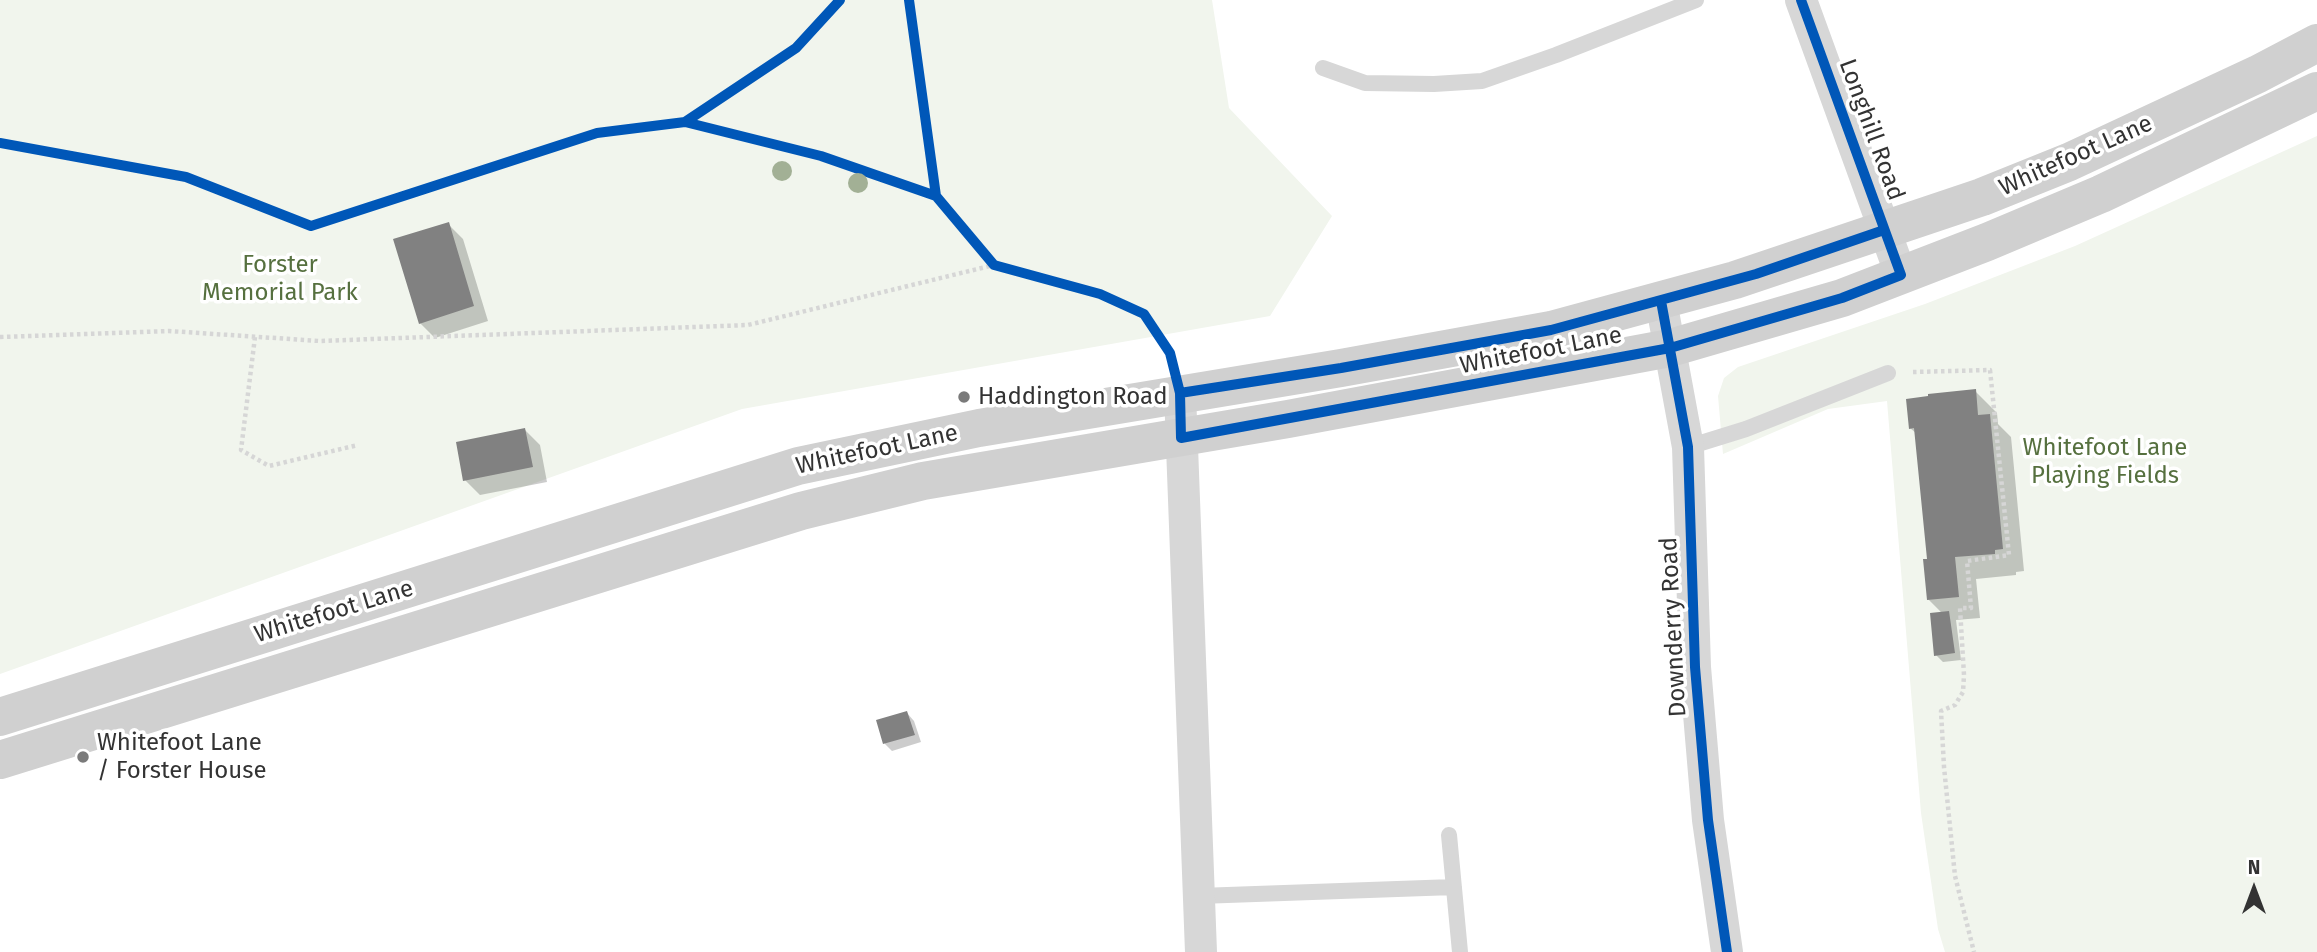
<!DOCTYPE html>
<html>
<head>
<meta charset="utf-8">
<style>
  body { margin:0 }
  #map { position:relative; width:2317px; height:952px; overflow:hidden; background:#fff; font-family:"Fira Sans",sans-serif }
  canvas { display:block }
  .north { position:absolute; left:2219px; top:854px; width:70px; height:70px; -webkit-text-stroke:5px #fff; paint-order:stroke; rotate:0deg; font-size:19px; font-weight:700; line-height:28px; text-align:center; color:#333 }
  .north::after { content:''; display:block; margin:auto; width:24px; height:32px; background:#333; clip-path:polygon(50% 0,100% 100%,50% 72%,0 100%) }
</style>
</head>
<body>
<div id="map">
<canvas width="2317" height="952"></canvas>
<div class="north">N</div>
</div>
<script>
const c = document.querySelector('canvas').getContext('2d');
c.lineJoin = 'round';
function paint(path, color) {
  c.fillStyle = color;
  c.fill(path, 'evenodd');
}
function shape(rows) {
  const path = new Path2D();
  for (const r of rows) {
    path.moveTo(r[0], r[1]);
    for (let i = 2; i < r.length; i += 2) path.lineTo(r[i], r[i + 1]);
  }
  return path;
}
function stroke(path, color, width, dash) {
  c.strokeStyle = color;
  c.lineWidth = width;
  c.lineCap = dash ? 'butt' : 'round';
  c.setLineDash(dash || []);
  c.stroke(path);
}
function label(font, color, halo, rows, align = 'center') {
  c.font = font + ' "Fira Sans",sans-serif';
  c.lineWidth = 7;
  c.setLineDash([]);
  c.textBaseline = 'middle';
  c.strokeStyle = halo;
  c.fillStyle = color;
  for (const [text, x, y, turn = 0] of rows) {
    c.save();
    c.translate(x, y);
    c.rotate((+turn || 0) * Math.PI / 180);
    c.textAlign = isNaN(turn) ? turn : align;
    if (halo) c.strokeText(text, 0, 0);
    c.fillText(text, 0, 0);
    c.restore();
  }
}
paint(shape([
  [0,0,1212,0,1229,108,1332,216,1270,316,742,409,0,674],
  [2317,136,2317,952,1945,952,1938,929,1921,813,1887,401,1828,409,1723,454,1718,396,1724,378,1738,367,1925,304,2075,246]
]), '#f1f5ed');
paint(shape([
  [448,224,463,239,488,321,435,338,420,323],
  [1975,391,1997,413,1998,424,2011,437,2024,571,2016,572,2016,575,1976,579,1980,618,1956,620,1961,660,1943,662,1936,655,1942,613,1928,599,1928,560,1917,434,1910,428],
  [525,430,540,445,547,482,480,495,465,480],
  [907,713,914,721,921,742,892,751,885,744,878,722]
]), '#0003');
paint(shape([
  [449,222,474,306,419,324,393,239],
  [1976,389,1978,415,1990,414,2003,549,1995,550,1995,554,1955,557,1959,597,1927,600,1923,559,1927,559,1914,428,1909,429,1906,399,1928,396,1928,394],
  [525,428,533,467,463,481,456,442],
  [1949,611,1955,653,1934,656,1930,613],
  [907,711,915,735,883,744,876,720]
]), '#818181');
stroke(shape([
  [0,337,169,331,320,341,748,325,994,265],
  [255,337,241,450,269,466,358,445],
  [1913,372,1990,370,2009,555,1967,561,1971,608,1960,608,1964,675,1963,692,1955,705,1941,711,1944,767,1955,876,1974,952]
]), '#d6d6d6', 4.5, [3.5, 3.5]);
stroke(shape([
  [1323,68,1365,83,1434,84,1482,81,1556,55,1696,0],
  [1688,447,1746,429,1888,373],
  [1449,835,1460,952],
  [1199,896,1454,887]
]), '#d7d7d7', 16);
stroke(shape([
  [1801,0,1901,275],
  [1661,301,1688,447,1695,667,1708,820,1727,952],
  [1180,393,1201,952]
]), '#d7d7d7', 32);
stroke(shape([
  [0,717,798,466,979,428,1341,368,1551,330,1735,280,1982,197,2069,162,2258,74,2317,43],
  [0,760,801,511,923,481,1288,419,1670,348,1842,298,1987,242,2101,194,2317,91]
]), '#d0d0d0', 38);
stroke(shape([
  [909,0,936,196,994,265,1100,294,1144,314,1170,353,1180,393,1181,438,1670,348,1842,298,1901,275,1801,0],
  [685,122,821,156,936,196],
  [0,143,186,177,311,226,597,133,685,122,796,48,840,0],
  [1661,301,1688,447,1695,667,1708,820,1727,952],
  [1180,393,1341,368,1551,330,1756,274,1884,230]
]), '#0057b8', 10);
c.fillStyle = '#a2b095';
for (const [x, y] of [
  [782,171],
  [858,183]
]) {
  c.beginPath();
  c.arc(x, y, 10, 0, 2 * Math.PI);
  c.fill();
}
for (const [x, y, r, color] of [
  [964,397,7,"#7a7a7a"],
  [83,757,7,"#7a7a7a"]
]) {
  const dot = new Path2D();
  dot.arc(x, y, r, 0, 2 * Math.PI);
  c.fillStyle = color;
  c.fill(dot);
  stroke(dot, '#fff', 2.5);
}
label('24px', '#333', '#fff', [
  ["Longhill Road",1871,130,70],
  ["Whitefoot Lane",2076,156,-24],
  ["Whitefoot Lane",1541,351,-11],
  ["Whitefoot Lane",877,450,-12],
  ["Whitefoot Lane",334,612,-17],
  ["Downderry Road",1674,627,-93]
]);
label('24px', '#56703f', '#fff', [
  ["Forster",280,265],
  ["Memorial Park",280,293],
  ["Whitefoot Lane",2105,448],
  ["Playing Fields",2105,476]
]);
label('24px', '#333', '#fff', [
  ["Haddington Road",978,397],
  ["Whitefoot Lane",97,743],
  ["/ Forster House",97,771]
], 'left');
</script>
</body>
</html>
